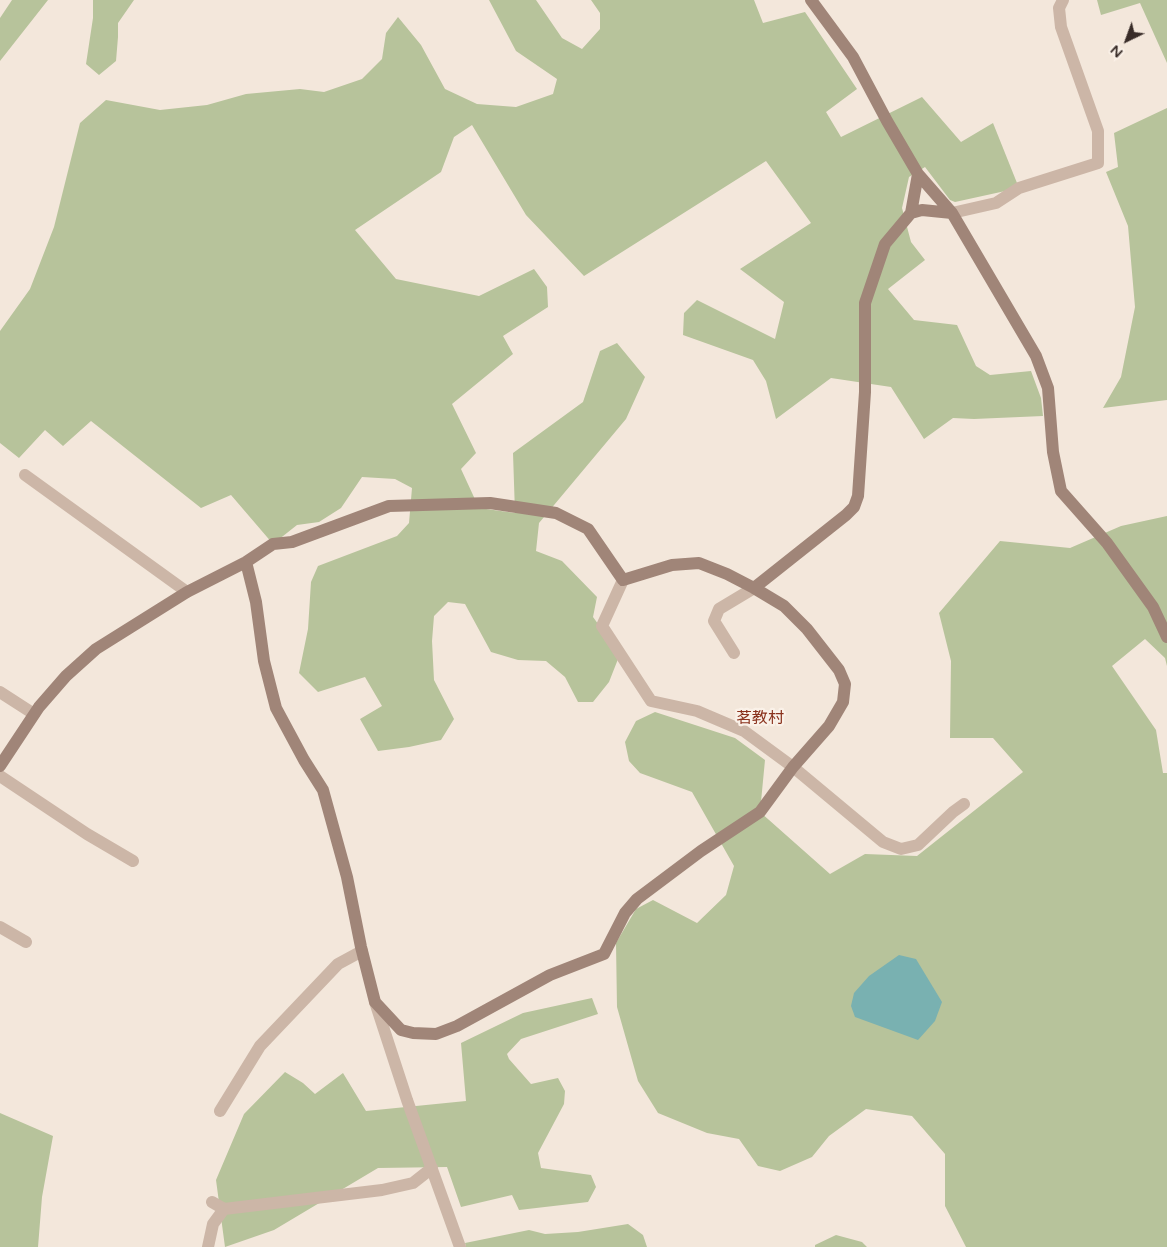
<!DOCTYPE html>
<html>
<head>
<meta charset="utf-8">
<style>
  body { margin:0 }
  #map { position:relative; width:1167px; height:1247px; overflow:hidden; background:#f3e7db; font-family:"Varela Round",sans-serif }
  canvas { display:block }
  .north { position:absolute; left:1102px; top:15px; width:50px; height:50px; -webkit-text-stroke:4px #faf1e8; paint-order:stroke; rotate:222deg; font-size:14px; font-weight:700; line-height:20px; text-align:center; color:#382c28 }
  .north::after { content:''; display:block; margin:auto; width:18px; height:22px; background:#382c28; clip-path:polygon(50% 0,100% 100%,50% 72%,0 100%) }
</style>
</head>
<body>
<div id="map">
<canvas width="1167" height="1247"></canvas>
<div class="north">N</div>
</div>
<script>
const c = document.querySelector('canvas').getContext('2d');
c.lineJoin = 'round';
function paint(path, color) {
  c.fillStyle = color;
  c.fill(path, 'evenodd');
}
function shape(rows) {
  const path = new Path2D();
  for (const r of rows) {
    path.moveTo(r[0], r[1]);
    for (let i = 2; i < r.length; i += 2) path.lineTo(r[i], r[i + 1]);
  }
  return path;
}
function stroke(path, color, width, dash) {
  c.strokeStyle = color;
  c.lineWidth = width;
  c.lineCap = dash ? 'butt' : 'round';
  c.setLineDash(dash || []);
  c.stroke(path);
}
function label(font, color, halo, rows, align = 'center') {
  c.font = font + ' "Varela Round","Noto Sans SC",sans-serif';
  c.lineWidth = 4.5;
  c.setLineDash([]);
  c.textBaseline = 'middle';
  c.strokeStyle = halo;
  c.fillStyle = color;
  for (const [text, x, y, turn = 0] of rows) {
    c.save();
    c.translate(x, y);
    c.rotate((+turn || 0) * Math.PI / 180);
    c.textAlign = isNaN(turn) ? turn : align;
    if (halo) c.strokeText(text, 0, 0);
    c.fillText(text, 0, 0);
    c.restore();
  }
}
paint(shape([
  [12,0,48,0,0,61,0,18],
  [93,0,134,0,118,23,118,37,116,61,99,75,86,64,93,18],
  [489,0,536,0,562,38,582,49,600,29,600,13,591,0,754,0,763,23,805,12,857,89,826,112,841,137,922,97,961,142,993,123,1019,188,955,202,950,200,925,167,909,177,902,208,911,242,925,260,888,289,914,320,957,325,976,366,990,375,1031,371,1041,398,1043,416,974,419,953,418,924,439,891,387,831,378,776,419,766,381,753,360,683,335,684,313,697,300,775,339,784,302,740,269,811,223,766,161,584,276,526,215,472,125,454,137,441,172,355,230,396,279,479,296,534,269,547,287,548,307,503,336,513,354,452,404,476,453,461,469,479,508,515,513,513,453,583,402,600,351,617,343,645,377,626,419,539,523,536,551,562,561,597,597,593,617,620,654,609,682,593,702,578,702,565,677,546,661,518,660,491,652,465,604,448,602,434,616,432,641,434,680,454,719,441,740,409,747,378,751,360,719,382,706,365,677,318,692,299,673,308,629,311,582,318,566,397,536,409,523,412,488,395,479,362,477,341,508,319,522,297,525,273,544,231,495,201,508,91,421,63,446,45,430,19,458,0,443,0,331,30,289,54,227,80,123,106,100,160,110,207,105,246,94,300,89,324,92,362,79,382,59,386,33,398,17,421,45,445,89,477,104,516,107,553,94,557,79,516,51],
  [1097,0,1167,0,1167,63,1140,3,1101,15],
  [1167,108,1167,400,1103,408,1121,377,1135,307,1128,226,1106,172,1118,167,1114,133],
  [1167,516,1167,666,1165,658,1145,639,1112,666,1156,730,1163,773,1167,773,1167,1247,966,1247,945,1206,945,1154,912,1116,866,1109,829,1136,812,1157,780,1171,758,1166,739,1139,707,1133,658,1113,638,1081,617,1007,616,943,636,909,653,900,697,923,726,895,734,866,692,792,640,773,629,761,625,742,636,721,655,712,735,738,765,760,760,812,830,874,865,854,917,856,1023,772,993,738,950,738,951,661,939,613,1000,541,1070,548,1121,526],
  [592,998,598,1014,521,1039,507,1054,509,1059,531,1084,558,1078,565,1091,564,1104,538,1153,541,1168,591,1175,596,1187,588,1202,519,1210,512,1195,461,1207,447,1167,378,1168,274,1230,225,1247,216,1180,244,1114,285,1072,303,1083,315,1094,343,1073,366,1111,466,1101,461,1043,523,1013],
  [0,1113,53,1136,42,1197,38,1247,0,1247],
  [628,1224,643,1235,647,1247,466,1247,465,1243,529,1230,545,1234,578,1232],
  [836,1235,862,1242,867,1247,815,1247,815,1245]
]), '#b7c39b');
paint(shape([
  [899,955,916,959,942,1002,935,1021,918,1040,855,1017,851,1006,854,993,869,976]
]), '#79b1b1');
stroke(shape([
  [952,213,996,203,1019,188,1098,163,1098,131,1061,27,1059,8,1063,0],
  [25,475,187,592],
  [623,580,602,626,651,701,697,711,744,731,793,767,883,842,901,849,918,845,953,812,964,804],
  [734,653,714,621,719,609,754,588],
  [0,692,34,714],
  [0,776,87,834,133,861],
  [0,927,26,942],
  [375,1002,407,1100,460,1247],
  [220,1111,260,1046,338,964,362,951],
  [212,1202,224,1209,382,1190,413,1183,432,1168],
  [208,1247,213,1224,224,1209]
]), '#ccb6a7', 12);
stroke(shape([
  [811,0,853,57,887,121,918,174,952,213,1036,356,1048,388,1053,452,1061,491,1107,543,1153,607,1167,637],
  [911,213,918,174],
  [246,562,256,602,264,661,276,708,304,760,323,790,347,877,361,947,375,1002,401,1030,413,1033,436,1034,457,1026,550,975,604,954,625,913,637,899,701,851,760,812,793,767,829,726,843,702,845,684,839,670,807,629,784,606,754,588],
  [0,766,39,707,66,676,96,649,187,592,246,562,273,544,292,542,389,506,490,503,556,513,588,529,623,580,672,565,699,563,727,574,754,588,846,515,854,507,858,496,865,392,865,303,885,244,911,213,922,210,952,213]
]), '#a08578', 12);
label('16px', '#8a321d', '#faf1e8', [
  ["茗教村",760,719]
]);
</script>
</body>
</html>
